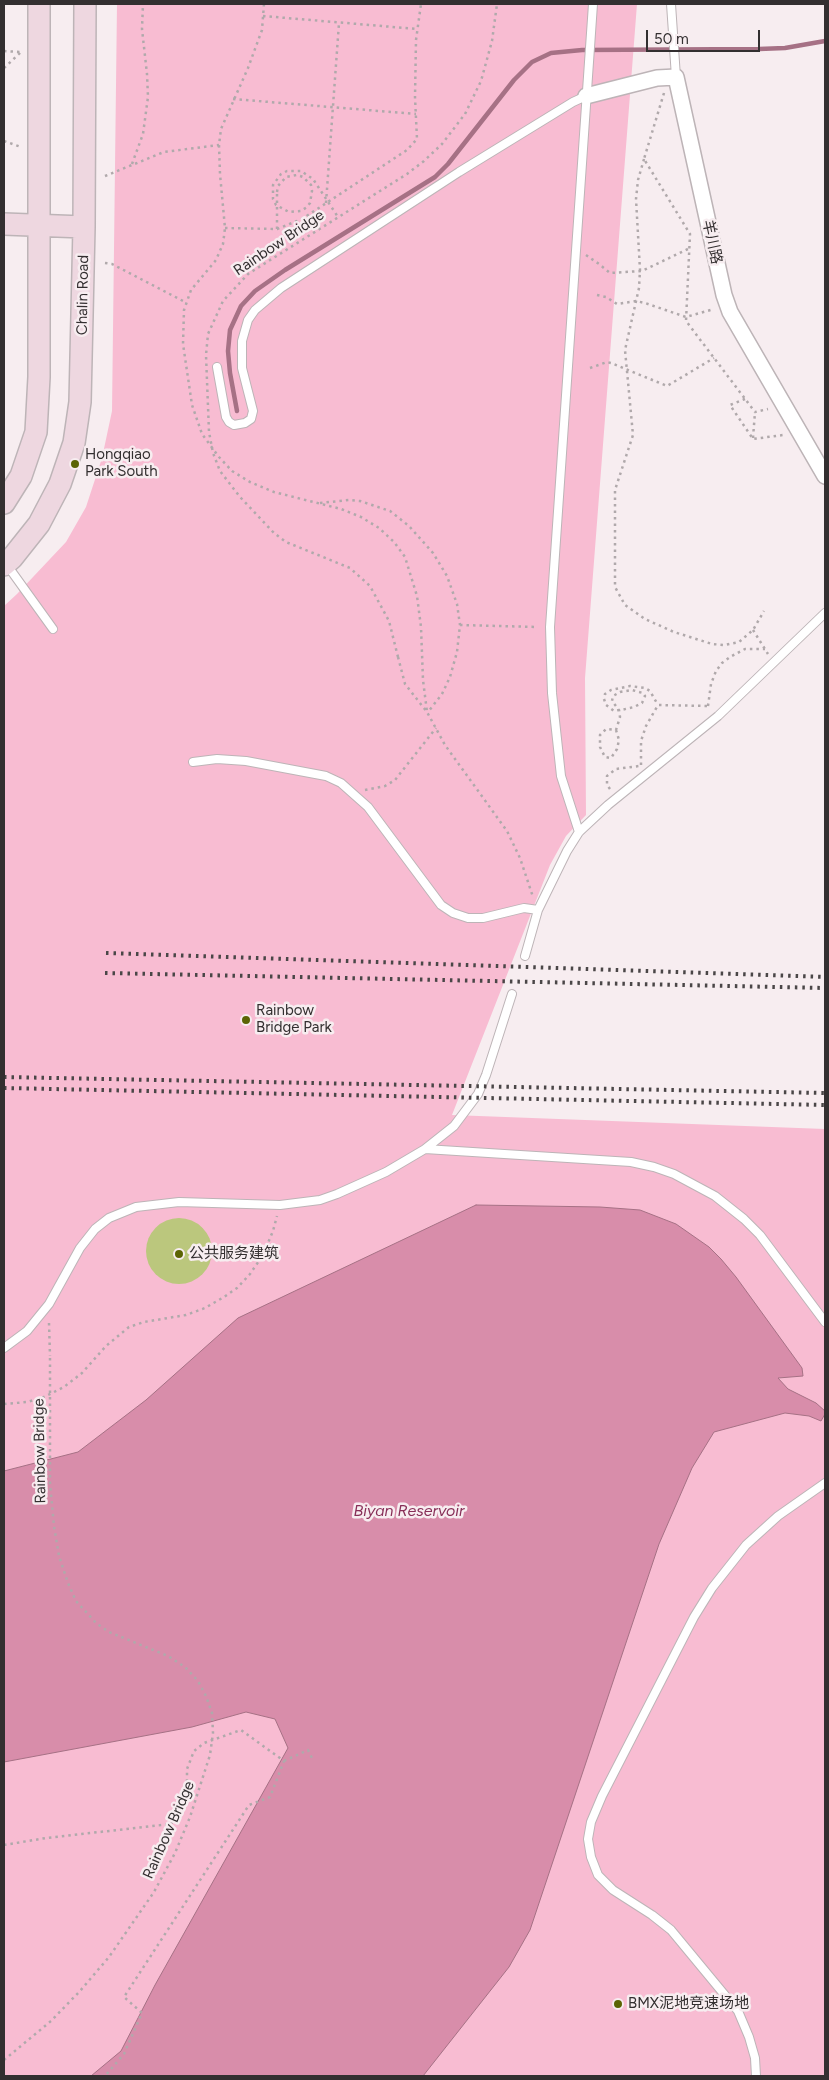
<!DOCTYPE html>
<html>
<head>
<meta charset="utf-8">
<style>
  body { margin:0 }
  #map { position:relative; width:829px; height:2080px; overflow:hidden; background:#f7edf0; font-family:Figtree,sans-serif }
  canvas { display:block }
  .frame { position:absolute; inset:0; border:5px solid #332f30; pointer-events:none }
  .scale { position:absolute; left:646px; top:30px; width:114px; height:22px; box-sizing:border-box; border:2px solid #332f30; border-top:0; padding-left:6px; font-size:15px; line-height:18px; white-space:nowrap; color:#332f30; -webkit-text-stroke:4px #f7edf0; paint-order:stroke }
</style>
</head>
<body>
<div id="map">
<canvas width="829" height="2080"></canvas>
<div class="frame"></div>
<div class="scale">50 m</div>
</div>
<script>
const c = document.querySelector('canvas').getContext('2d');
c.lineJoin = 'round';
function paint(path, color) {
  c.fillStyle = color;
  c.fill(path, 'evenodd');
}
function shape(rows) {
  const path = new Path2D();
  for (const r of rows) {
    if (r.length === 3) {
      path.moveTo(r[0] + r[2], r[1]);
      path.arc(r[0], r[1], r[2], 0, 2 * Math.PI);
      continue;
    }
    path.moveTo(r[0], r[1]);
    for (let i = 2; i < r.length; i += 2) path.lineTo(r[i], r[i + 1]);
  }
  return path;
}
function stroke(path, color, width, dash) {
  c.strokeStyle = color;
  c.lineWidth = width;
  c.lineCap = dash ? 'butt' : 'round';
  c.setLineDash(dash || []);
  c.stroke(path);
}
function label(font, color, halo, rows, align = 'center') {
  c.font = font + ' Figtree,"Noto Sans SC",sans-serif';
  c.lineWidth = 5;
  c.setLineDash([]);
  c.textBaseline = 'middle';
  c.strokeStyle = halo;
  c.fillStyle = color;
  for (const [text, x, y, turn = 0] of rows) {
    c.save();
    c.translate(x, y);
    c.rotate((+turn || 0) * Math.PI / 180);
    c.textAlign = isNaN(turn) ? turn : align;
    if (halo) c.strokeText(text, 0, 0);
    c.fillText(text, 0, 0);
    c.restore();
  }
}
paint(shape([
  [117,4,637,4,585,678,586,815,566,836,550,865,452,1115,825,1129,825,2076,4,2076,4,606,17,594,66,542,86,507,102,458,112,411]
]), '#f8bcd2');
const water = shape([
  [476,1205,600,1207,640,1210,676,1224,709,1247,721,1259,736,1277,802,1368,803,1376,778,1378,788,1389,816,1403,825,1411,825,1414,821,1421,809,1416,785,1413,714,1432,692,1468,659,1544,530,1930,509,1967,423,2076,91,2076,121,2051,155,1985,288,1748,275,1719,246,1712,192,1727,4,1762,4,1471,78,1452,146,1400,238,1318,476,1205]
]);
paint(water, '#d88daa');
stroke(water, '#a67185', 1);
stroke(shape([
  [237,411,230,373,228,351,230,330,241,306,255,291,285,270,435,177,448,164,514,80,532,62,551,53,582,50,759,49,785,48,825,41]
]), '#a67185', 4.5);
paint(shape([
  [179,1251,33]
]), '#bbc77d');
const lane = shape([
  [671,4,676,77],
  [217,367,226,417,229,422,234,425,245,423,251,419,253,411,242,368,242,341,248,320,255,310,281,288,459,172,573,102,586,96],
  [7,565,53,629],
  [193,762,217,759,246,761,326,776,341,783,368,807,441,905,453,913,468,918,483,918,524,908,538,910],
  [579,832,561,776,552,693,550,627,593,4],
  [525,956,538,910,567,851,579,832,608,805,718,716,825,613],
  [425,1149,631,1162,654,1167,674,1174,715,1196,744,1219,760,1235,825,1322],
  [4,1348,27,1331,49,1304,80,1248,95,1229,109,1218,136,1207,179,1202,280,1205,320,1200,337,1194,386,1172,425,1149,454,1126,478,1094,486,1075,512,994],
  [756,2076,755,2058,749,2037,738,2011,671,1930,652,1915,613,1890,598,1875,591,1857,588,1839,591,1822,602,1796,694,1617,712,1588,746,1545,778,1516,825,1483]
]);
const street = shape([
  [586,96,657,78,676,77,724,295,730,312,825,476]
]);
const secondary = shape([
  [4,224,84,227],
  [4,503,21,476,36,432,39,377,39,4],
  [4,565,12,558,39,524,60,484,74,443,80,402,84,227,85,4]
]);
stroke(lane, '#bdb4b7', 10);
stroke(street, '#bdb4b7', 18);
stroke(secondary, '#bdb4b7', 24);
stroke(shape([
  [264,4,262,30,248,68,221,129,219,145,220,174,225,228,223,244,216,260,191,290,184,310,183,344,192,405,202,434,219,457,232,471,250,482,274,492,341,509,361,517,379,528,394,542,405,557,417,596,421,627,423,680,427,712],
  [263,16,417,29],
  [4,51,21,52],
  [4,68,21,52],
  [664,93,644,159,690,234,686,321,755,412,768,409],
  [233,99,416,114],
  [4,141,21,147],
  [644,159,638,180,636,199,640,270,639,288,625,350,633,435,615,490,615,587,625,605,645,619,674,632,712,644,724,645,739,642,753,630,764,611],
  [132,164,143,134,148,97,147,74,142,29,143,4],
  [105,176,164,152,219,145],
  [326,203,339,23],
  [225,228,277,229,302,219,407,150,417,139,415,97,416,40,421,4],
  [277,229,277,192],
  [586,255,599,264,610,273,625,272,642,271,690,248],
  [105,263,112,264,185,302],
  [597,295,606,297,617,304,636,301,645,303,686,317,714,309],
  [590,368,607,362,611,363,667,386,714,358],
  [745,399,730,405,753,439,783,435],
  [753,438,755,412],
  [320,503,349,500,360,501,390,511,409,526,433,553,447,576,457,604,460,625,457,652,450,677,442,694,428,712],
  [460,625,538,627],
  [753,630,768,654],
  [398,657,405,684,427,712,445,745,507,831,520,858,533,897],
  [708,706,711,684,716,671,722,663,730,657,745,649,765,649],
  [616,730,619,740,617,749,611,758,605,757,600,747,600,735,606,729,616,730,620,717,619,710,612,701,613,696,620,692,632,690,643,693,645,696,642,703,634,707,621,710,619,710,614,711,606,705,604,699,605,694,611,690,630,686,645,688,650,691,658,705],
  [641,765,641,741,646,726,658,705,708,706],
  [610,789,607,785,607,776,616,769,639,766],
  [365,790,385,786,395,780,436,728],
  [49,1323,50,1356],
  [4,1404,27,1402,44,1397,64,1387,82,1373,106,1346,129,1327,144,1322,186,1315,205,1308,224,1297,237,1288,250,1274,263,1255,273,1231,277,1216],
  [284,1761,308,1750,313,1760],
  [4,1845,46,1838,171,1824,183,1804,187,1790,187,1769,194,1751,204,1743,241,1730,284,1761,270,1797,249,1805,124,1997,142,2013,124,2054,105,2076]
]), '#b0a9ab', 2.5, [2.5, 4]);
stroke(lane, '#fff', 8);
stroke(street, '#fff', 15);
stroke(secondary, '#eed7e0', 21);
stroke(shape([
  [106,953,825,977],
  [105,973,825,988],
  [4,1077,825,1093],
  [4,1088,825,1105]
]), '#4a4647', 4, [2.5, 5]);
stroke(shape([
  [277,192,278,186,286,177,297,175,303,177,311,185,312,191,310,203,307,207,301,211,289,212,276,205,273,199,273,185,281,174,287,171,301,171,313,179,338,217],
  [398,657,389,621,370,586,350,568,286,542,274,533,240,497,220,471,213,453,209,432,206,355,208,334,223,301,248,274,407,174,424,161,442,144,465,114,481,81,492,41,497,4],
  [4,2060,51,2021,80,1991,109,1957,154,1892,175,1853,190,1817,210,1755,213,1733,212,1713,206,1696,198,1681,185,1667,168,1656,109,1632,96,1623,76,1601,68,1583,59,1556,54,1526,50,1484,50,1356]
]), '#b0a9ab', 2.5, [2.5, 4]);
for (const [x, y, r, color] of [
  [75,464,5,"#5b6404"],
  [246,1020,5,"#5b6404"],
  [179,1254,5,"#5b6404"],
  [618,2004,5,"#5b6404"]
]) {
  const dot = new Path2D();
  dot.arc(x, y, r, 0, 2 * Math.PI);
  c.fillStyle = color;
  c.fill(dot);
  stroke(dot, '#f7edf0', 2);
}
label('15px', '#332f30', '#f7edf0', [
  ["羊川路",712,242,78],
  ["Rainbow Bridge",279,243,-34],
  ["Chalin Road",83,295,-89],
  ["Rainbow Bridge",40,1451,-91],
  ["Rainbow Bridge",169,1830,-66]
]);
label('15px', '#332f30', '#f7edf0', [
  ["Hongqiao",85,455],
  ["Park South",85,472],
  ["Rainbow",256,1011],
  ["Bridge Park",256,1028],
  ["公共服务建筑",189,1254],
  ["BMX泥地竞速场地",628,2004]
], 'left');
label('italic 16px', '#882f58', '#f7edf0', [
  ["Biyan Reservoir",409,1511]
]);
</script>
</body>
</html>
